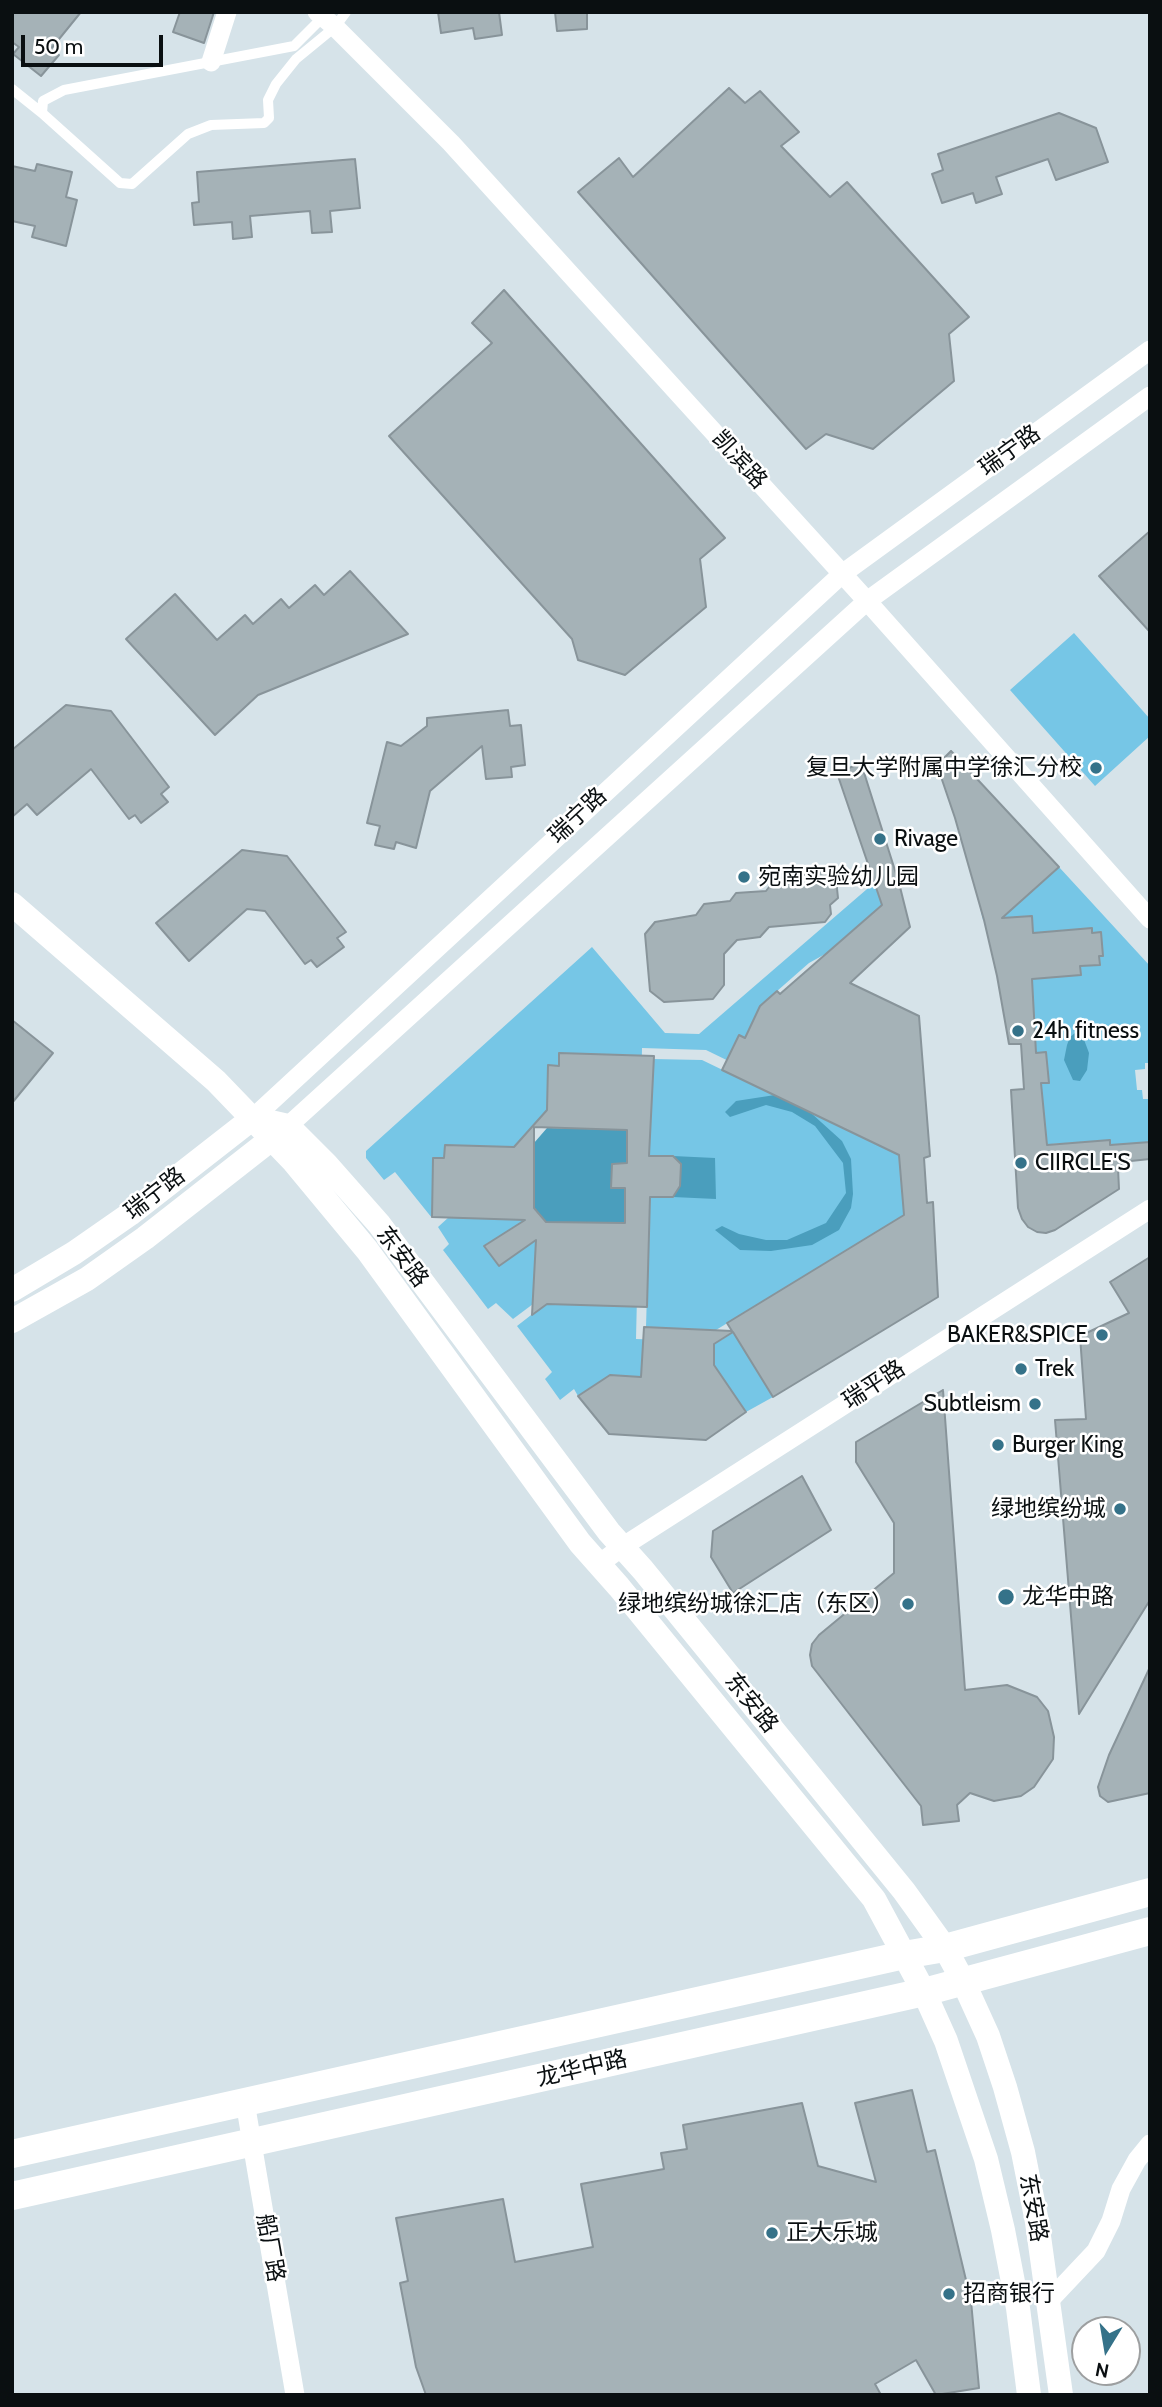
<!DOCTYPE html>
<html>
<head>
<meta charset="utf-8">
<style>
  body { margin:0 }
  #map { position:relative; width:1162px; height:2407px; overflow:hidden; background:#d6e3e9; font-family:Cabin,sans-serif }
  canvas { display:block }
  .frame { position:absolute; inset:0; border:14px solid #0a0f11; pointer-events:none }
  .north { position:absolute; left:1071px; top:2316px; width:70px; height:70px; box-sizing:border-box; background:#fff; border:2px solid #9d9fa0; border-radius:50%; rotate:191deg; font-size:19px; font-weight:700; line-height:28px; text-align:center; color:#0a0f11 }
  .north::after { content:''; display:block; margin:auto; width:24px; height:32px; background:#357289; clip-path:polygon(50% 0,100% 100%,50% 72%,0 100%) }
  .scale { position:absolute; left:21px; top:35px; width:142px; height:32px; box-sizing:border-box; border:4px solid #0a0f11; border-top:0; padding-left:9px; font-size:21px; line-height:24px; white-space:nowrap; color:#0a0f11; -webkit-text-stroke:5px #fff; paint-order:stroke }
</style>
</head>
<body>
<div id="map">
<canvas width="1162" height="2407"></canvas>
<div class="frame"></div>
<div class="north">N</div>
<div class="scale">50 m</div>
</div>
<script>
const c = document.querySelector('canvas').getContext('2d');
c.lineJoin = 'round';
function paint(path, color) {
  c.fillStyle = color;
  c.fill(path, 'evenodd');
}
function shape(rows) {
  const path = new Path2D();
  for (const r of rows) {
    path.moveTo(r[0], r[1]);
    for (let i = 2; i < r.length; i += 2) path.lineTo(r[i], r[i + 1]);
  }
  return path;
}
function stroke(path, color, width, dash) {
  c.strokeStyle = color;
  c.lineWidth = width;
  c.lineCap = dash ? 'butt' : 'round';
  c.setLineDash(dash || []);
  c.stroke(path);
}
function label(font, color, halo, rows, align = 'center') {
  c.font = font + ' Cabin,"Noto Sans SC",sans-serif';
  c.lineWidth = 5;
  c.setLineDash([]);
  c.textBaseline = 'middle';
  c.strokeStyle = halo;
  c.fillStyle = color;
  for (const [text, x, y, turn = 0] of rows) {
    c.save();
    c.translate(x, y);
    c.rotate((+turn || 0) * Math.PI / 180);
    c.textAlign = isNaN(turn) ? turn : align;
    if (halo) c.strokeText(text, 0, 0);
    c.fillText(text, 0, 0);
    c.restore();
  }
}
paint(shape([
  [1074,633,1150,719,1150,736,1095,786,1010,690],
  [1059,867,1150,966,1150,1063,1145,1063,1145,1069,1135,1070,1137,1090,1142,1090,1143,1099,1150,1099,1150,1142,1110,1145,1109,1140,1052,1144,1047,1150,1024,1089,1024,1084,1049,1082,1046,1053,1021,1054,1023,1044,1036,1043,1031,968,1081,975,1080,966,1100,965,1099,956,1103,955,1101,933,1092,933,1091,928,1033,933,1032,916,983,920,980,908,1016,905],
  [874,883,882,905,827,953,809,963,760,1006,745,1038,739,1035,732,1048,747,1055,745,1069,706,1050,642,1048,641,1099,631,1055,560,1053,559,1066,548,1066,547,1103,640,1121,540,1118,521,1139,524,1158,445,1145,444,1158,433,1158,432,1195,444,1210,432,1218,395,1172,384,1180,366,1158,366,1151,592,947,665,1033,699,1034],
  [653,1059,702,1060,899,1155,904,1215,716,1330,646,1327,649,1224,634,1197,672,1197,680,1186,681,1164,639,1156],
  [449,1217,525,1220,484,1246,500,1265,536,1240,533,1304,513,1319,496,1303,488,1309,443,1250,449,1244,438,1227],
  [544,1292,637,1296,636,1339,663,1340,641,1377,610,1375,578,1396,574,1389,560,1400,545,1379,552,1372,517,1326,544,1305],
  [760,1315,773,1397,746,1412,721,1376,686,1341,718,1342]
]), '#76c6e6');
paint(shape([
  [1075,1033,1083,1037,1089,1053,1087,1070,1080,1081,1073,1080,1064,1060,1067,1045,1070,1037],
  [775,1095,811,1113,842,1141,851,1159,853,1194,851,1208,839,1230,812,1245,771,1251,740,1250,715,1230,722,1226,739,1234,766,1240,787,1240,826,1223,846,1193,843,1163,815,1126,792,1112,766,1105,730,1117,725,1112,736,1101],
  [547,1128,627,1130,627,1163,612,1164,611,1187,625,1188,625,1223,546,1222,534,1208,534,1143],
  [673,1156,715,1158,716,1199,673,1197,680,1186,681,1164]
]), '#4a9ebd');
const building = shape([
  [12,12,81,12,51,49,59,55,41,76,13,54,19,47,12,42,12,12],
  [180,12,214,12,204,43,173,32,180,12],
  [438,12,499,12,502,35,475,39,473,28,441,33,438,12],
  [555,12,587,12,587,29,557,31,555,12],
  [729,88,745,103,760,91,799,132,781,146,830,197,847,182,969,317,949,334,954,381,873,449,826,434,806,449,578,192,619,158,633,177,729,88],
  [1059,113,1096,128,1108,162,1056,180,1048,159,996,177,1002,194,976,203,973,193,942,203,932,174,943,170,938,154,1059,113],
  [355,159,360,208,330,211,332,232,312,233,310,211,250,216,252,237,233,239,232,222,194,225,192,203,199,202,197,172,355,159],
  [37,164,72,172,66,197,77,200,66,246,32,237,35,226,12,221,12,166,35,171,37,164],
  [504,290,725,538,700,559,706,607,625,675,578,660,572,639,389,436,492,343,472,323,504,290],
  [1150,531,1150,632,1099,576,1150,531],
  [350,571,408,634,258,695,215,735,126,639,175,594,217,640,245,615,253,624,281,599,289,608,315,585,324,595,350,571],
  [66,705,111,711,169,787,161,794,168,802,141,823,135,815,129,819,91,769,37,815,27,804,12,817,12,750,66,705],
  [508,710,510,726,521,725,525,765,511,767,512,777,486,779,482,746,430,791,416,848,396,842,394,849,375,845,380,826,367,823,387,742,401,746,427,726,427,718,508,710],
  [951,751,1059,867,1002,918,1032,916,1033,933,1092,928,1092,933,1101,932,1103,956,1099,956,1100,965,1080,966,1081,975,1032,979,1036,1053,1046,1052,1049,1083,1041,1083,1047,1145,1110,1140,1110,1145,1150,1142,1150,1159,1121,1162,1122,1167,1118,1168,1119,1189,1055,1230,1046,1233,1037,1232,1028,1227,1022,1219,1018,1208,1011,1090,1024,1089,1021,1044,1009,1044,997,976,984,920,955,818,937,765,951,751],
  [861,763,899,883,910,927,850,983,919,1016,930,1156,924,1158,927,1203,933,1202,938,1297,773,1397,733,1332,714,1344,714,1365,746,1412,706,1440,609,1434,578,1396,610,1375,641,1377,644,1327,732,1331,727,1323,904,1215,899,1155,722,1070,739,1035,745,1038,760,1006,777,991,780,994,882,905,837,773,861,763],
  [242,850,287,856,346,932,337,938,344,947,317,967,311,960,305,964,265,911,247,909,189,961,156,923,242,850],
  [809,869,835,869,838,898,830,905,831,914,825,922,769,927,760,937,737,940,724,954,724,985,713,999,664,1002,650,991,645,934,655,922,696,915,704,904,730,901,736,893,766,891,773,882,800,880,809,869],
  [12,1020,53,1053,12,1103,12,1020],
  [559,1053,654,1056,649,1156,673,1156,681,1164,680,1186,673,1197,650,1197,647,1307,547,1304,532,1315,536,1240,499,1266,484,1246,525,1220,432,1217,433,1158,444,1158,445,1145,514,1147,547,1110,548,1065,559,1066,559,1053],
  [534,1127,627,1130,627,1163,612,1164,611,1188,625,1188,625,1223,546,1222,534,1208,534,1127],
  [1150,1257,1150,1600,1079,1714,1055,1420,1086,1419,1080,1336,1129,1313,1110,1282,1150,1257],
  [943,1390,965,1690,1007,1685,1037,1697,1048,1711,1054,1737,1053,1759,1034,1787,1021,1796,994,1801,970,1793,957,1805,959,1821,923,1825,921,1806,812,1666,810,1655,812,1644,819,1635,894,1573,894,1523,856,1462,856,1442,943,1390],
  [802,1476,831,1530,733,1593,711,1557,713,1531,802,1476],
  [1150,1667,1150,1793,1108,1802,1100,1796,1098,1787,1109,1755,1150,1667],
  [912,2090,927,2152,935,2150,971,2301,979,2388,936,2395,916,2360,875,2384,881,2395,426,2395,416,2367,400,2283,408,2281,396,2218,503,2199,515,2262,593,2247,581,2184,664,2169,661,2153,687,2149,683,2125,802,2103,818,2166,876,2182,855,2103,912,2090]
]);
paint(building, '#a5b2b7');
stroke(building, '#88949a', 2);
stroke(shape([
  [323,17,294,46,64,90,43,101,42,113,120,183,132,184,188,134,211,125,264,123,269,118,268,100,276,84,296,59,335,27,346,12],
  [12,89,42,113]
]), '#fff', 10);
stroke(shape([
  [317,12,335,27,451,143,867,601,1150,919],
  [211,62,227,12],
  [253,1118,842,574,1150,350],
  [288,1126,867,601,1150,396],
  [599,1564,622,1547,1150,1209],
  [245,2102,295,2395],
  [1047,2303,1096,2251,1111,2221,1121,2189,1137,2160,1150,2144]
]), '#fff', 19);
stroke(shape([
  [12,904,216,1081,294,1162,367,1250,580,1543,619,1587,874,1899,924,1992,946,2041,986,2159,1003,2230,1018,2308,1029,2395],
  [253,1118,288,1126,326,1164,379,1224,609,1532,643,1570,904,1891,945,1948,963,1981,988,2036,1005,2087,1023,2152,1037,2222,1061,2395],
  [12,1290,74,1253,130,1214,253,1118],
  [12,1321,87,1279,145,1238,283,1130]
]), '#fff', 24);
stroke(shape([
  [12,2154,904,1955,945,1948,1150,1892],
  [12,2196,924,1992,1150,1931]
]), '#fff', 28);
for (const [x, y, r, color] of [
  [1096,768,7,"#357289"],
  [880,839,7,"#357289"],
  [744,877,7,"#357289"],
  [1018,1031,7,"#357289"],
  [1021,1163,7,"#357289"],
  [1102,1335,7,"#357289"],
  [1021,1369,7,"#357289"],
  [1035,1404,7,"#357289"],
  [998,1445,7,"#357289"],
  [1120,1509,7,"#357289"],
  [1006,1597,9,"#357289"],
  [908,1604,7,"#357289"],
  [772,2233,7,"#357289"],
  [949,2294,7,"#357289"]
]) {
  const dot = new Path2D();
  dot.arc(x, y, r, 0, 2 * Math.PI);
  c.fillStyle = color;
  c.fill(dot);
  stroke(dot, '#fff', 2.5);
}
label('23px', '#0a0f11', '#fff', [
  ["瑞宁路",1010,451,-36],
  ["凯滨路",739,460,48],
  ["瑞宁路",578,816,-43],
  ["瑞宁路",155,1194,-38],
  ["东安路",402,1257,53],
  ["瑞平路",874,1385,-33],
  ["东安路",751,1703,51],
  ["龙华中路",582,2069,-13],
  ["东安路",1033,2208,80],
  ["船厂路",270,2248,80]
]);
label('23px', '#0a0f11', '#fff', [
  ["复旦大学附属中学徐汇分校",1082,768,"right"],
  ["Rivage",894,839],
  ["宛南实验幼儿园",758,877],
  ["24h fitness",1032,1031],
  ["CIIRCLE'S",1035,1163],
  ["BAKER&SPICE",1088,1335,"right"],
  ["Trek",1035,1369],
  ["Subtleism",1021,1404,"right"],
  ["Burger King",1012,1445],
  ["绿地缤纷城",1106,1509,"right"],
  ["龙华中路",1022,1597],
  ["绿地缤纷城徐汇店（东区）",894,1604,"right"],
  ["正大乐城",786,2233],
  ["招商银行",963,2294]
], 'left');
</script>
</body>
</html>
